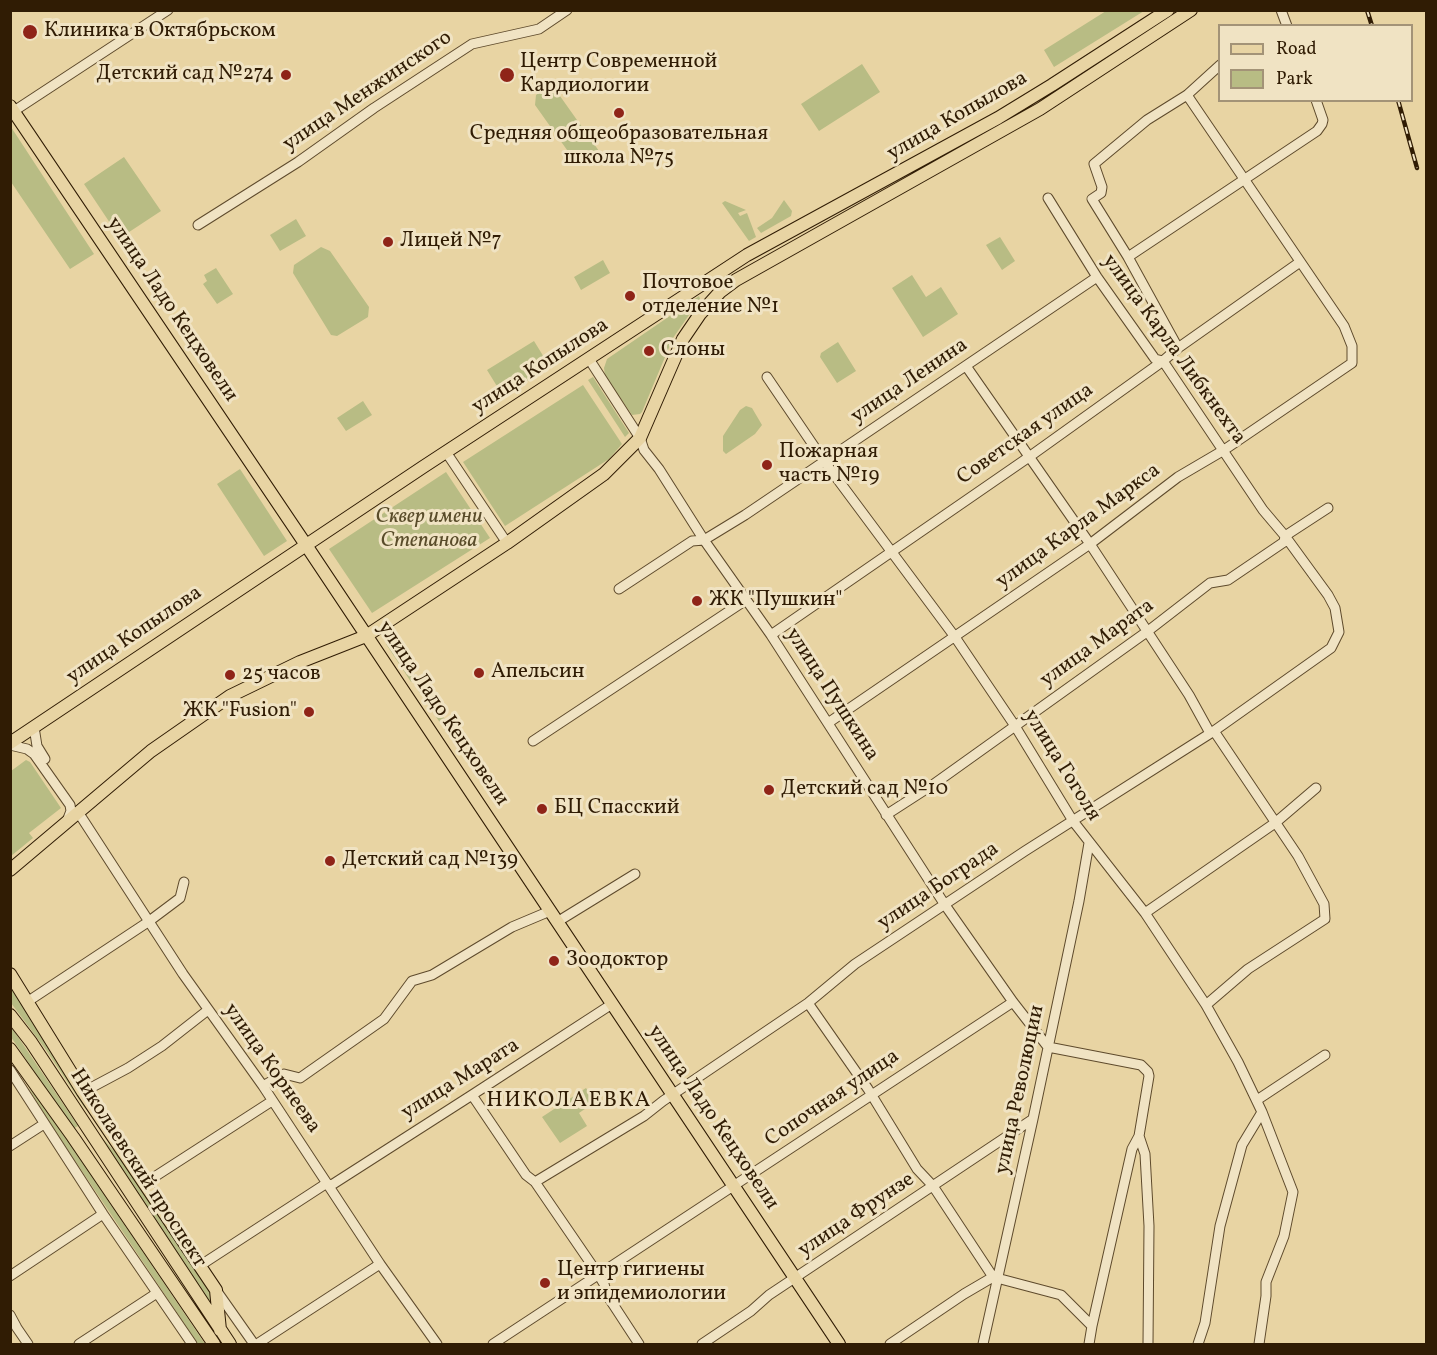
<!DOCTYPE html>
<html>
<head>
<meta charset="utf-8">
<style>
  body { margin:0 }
  #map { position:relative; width:1437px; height:1355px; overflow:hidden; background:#e8d4a3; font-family:Vollkorn,serif }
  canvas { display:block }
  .frame { position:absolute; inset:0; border:12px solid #301c04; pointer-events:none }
  .legend { position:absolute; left:1218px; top:24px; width:195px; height:78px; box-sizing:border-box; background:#f0e3c3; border:2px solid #a39377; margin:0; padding:8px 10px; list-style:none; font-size:18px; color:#301c04 }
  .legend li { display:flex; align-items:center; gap:12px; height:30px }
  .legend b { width:30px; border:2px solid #a39377 }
</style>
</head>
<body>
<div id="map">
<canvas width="1437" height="1355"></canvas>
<div class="frame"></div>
<ul class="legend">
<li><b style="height:8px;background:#e8d4a3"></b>Road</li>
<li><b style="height:16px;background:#b8bc84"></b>Park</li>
</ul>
</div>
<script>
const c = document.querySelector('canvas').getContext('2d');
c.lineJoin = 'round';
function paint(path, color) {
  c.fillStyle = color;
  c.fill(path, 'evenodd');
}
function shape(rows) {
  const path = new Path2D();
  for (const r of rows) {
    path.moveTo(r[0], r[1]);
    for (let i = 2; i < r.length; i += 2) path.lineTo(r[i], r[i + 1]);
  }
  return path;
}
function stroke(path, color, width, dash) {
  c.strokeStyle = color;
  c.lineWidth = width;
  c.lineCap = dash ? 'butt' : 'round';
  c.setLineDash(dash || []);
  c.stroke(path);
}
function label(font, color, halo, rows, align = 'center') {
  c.font = font + ' Vollkorn,serif';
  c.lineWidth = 6;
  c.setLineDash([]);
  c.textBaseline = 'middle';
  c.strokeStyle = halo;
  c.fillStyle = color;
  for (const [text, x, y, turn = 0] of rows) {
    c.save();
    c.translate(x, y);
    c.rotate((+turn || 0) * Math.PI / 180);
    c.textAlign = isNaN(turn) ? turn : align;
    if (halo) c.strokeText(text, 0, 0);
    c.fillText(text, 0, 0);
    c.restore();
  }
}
paint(shape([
  [1106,11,1144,11,1054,67,1044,50],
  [862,64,880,92,819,131,801,104],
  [545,88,555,89,599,151,598,158,586,166,577,164,535,105,536,95],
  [11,127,94,254,70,269,11,182],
  [124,157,161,211,120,238,84,184],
  [784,200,792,211,791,216,761,233,757,228,772,218],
  [725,201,746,210,738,213,740,216,747,213,756,237,749,241,722,203],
  [296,219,306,236,280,251,270,235],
  [1000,237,1015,261,1002,270,986,245],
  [321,247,330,251,369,307,368,317,337,336,331,335,293,273,294,265],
  [603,260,610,273,581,290,574,277],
  [216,268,233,294,217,304,203,284,207,281,204,275],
  [912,275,926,297,941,287,958,314,923,337,892,288],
  [699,296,700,299,694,308,673,338,642,412,640,414,632,415,605,376,604,368,607,359],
  [534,341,550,367,503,396,487,370],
  [838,342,856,371,837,383,820,357,821,353],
  [593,377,629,433,625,437,588,380],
  [583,385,622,444,609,459,505,526,463,462],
  [363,401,372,415,346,431,337,418],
  [746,406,752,408,762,425,755,434,726,454,723,451,723,436,740,410],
  [240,469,287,541,264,556,217,484],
  [446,472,490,538,372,613,329,549],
  [391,640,417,678,411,682,386,644],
  [422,685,473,761,471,768,417,689],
  [26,760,30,762,61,808,29,833,33,838,11,856,11,771],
  [10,983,94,1117,84,1107,46,1050,11,1003],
  [10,1025,78,1126,73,1129,11,1037],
  [28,1087,45,1107,205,1344,198,1344,47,1119],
  [586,1088,595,1102,579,1113,587,1126,560,1143,542,1117],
  [93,1128,119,1156,209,1289,214,1302,213,1312]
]), '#b8bc84');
const minor = shape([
  [1281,10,1287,26],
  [14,111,168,10],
  [198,225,298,162,374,108,472,44,539,29,567,10],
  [1128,257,1317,131,1322,124,1323,120,1316,100],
  [1178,348,1128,257,1092,199,1101,193,1102,187,1094,164,1147,120,1187,95,1220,65],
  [589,359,640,438,644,450,659,469,704,540,771,635,945,905,1013,1002,1048,1047,1141,1065,1148,1072,1149,1076,1139,1136,1132,1149,1092,1326,1089,1344],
  [966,366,1090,544,1189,695,1210,733],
  [767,377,824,461,955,637,1015,726,1073,821,1145,913,1206,1005,1238,1062,1262,1112,1293,1192,1284,1236,1266,1282,1266,1296,1259,1344],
  [446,452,507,543],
  [619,589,692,541,704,540,745,515,1097,277],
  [771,635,1029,457,1163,361,1178,348,1300,262],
  [828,723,1090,544,1178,477,1224,450,1352,363,1352,346,1344,326,1187,95],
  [34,727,37,746,45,759],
  [533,741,746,600],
  [10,745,27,749,34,754,70,805,71,811,67,821],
  [78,812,183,974,263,1086,380,1264,437,1344],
  [886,815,934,784,1148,631,1210,583,1228,580,1284,542,1285,536,1328,508],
  [1145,913,1275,823,1316,788],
  [557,922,635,874],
  [27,1002,148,922,180,898,184,882],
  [808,1003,868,1089,917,1169,933,1186,993,1277],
  [1206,1005,1248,969,1325,919,1324,904,1298,856,1214,731],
  [10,1070,103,1214,192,1344],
  [263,1086,284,1074,300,1078,384,1019,412,981,432,975,512,927,550,911],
  [83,1092,128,1068,162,1046,208,1010],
  [472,1095,526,1175,535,1182,598,1274,604,1284,607,1295,639,1344],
  [1257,1100,1325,1055],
  [1139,1136,1145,1154,1149,1226,1148,1344],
  [10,1146,44,1124],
  [535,1182,644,1116,663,1101,808,1003,855,964,1025,851,1214,731,1331,648,1339,632,1335,608,1328,595,1285,536,1263,510,1163,361,1155,359,1097,277,1048,198],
  [145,1183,272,1101],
  [201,1265,327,1183,330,1186,472,1095,612,1004],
  [10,1276,103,1214],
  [216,1290,254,1344],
  [10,1315,17,1328,28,1344],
  [79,1344,157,1293],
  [257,1344,380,1264],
  [493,1344,1013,1002],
  [702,1344,751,1311,769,1295,1033,1119],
  [890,1344,964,1294,993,1277,1061,1295,1092,1326],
  [983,1344,1033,1119,1079,901,1089,843],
  [1198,1344,1205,1323,1220,1226,1242,1145,1262,1112]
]);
const major = shape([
  [10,106,306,545,839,1344],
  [10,743,423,467,747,255,998,118,1052,85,1168,10],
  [10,870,151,751,230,696,300,662,366,636,507,543,604,474,640,438,683,339,700,314,720,292,736,280,1040,109,1191,10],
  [10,974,83,1092,216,1290,220,1330],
  [10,1015,31,1042,230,1344],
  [10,1049,73,1137,214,1344]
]);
stroke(minor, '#5e4a2c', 11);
stroke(major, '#301c04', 14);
stroke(minor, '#f0e3c3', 9);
stroke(major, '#e8d4a3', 12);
const rail = shape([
  [1367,10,1372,26],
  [1398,100,1417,168]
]);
stroke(rail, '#301c04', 4.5);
stroke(rail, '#f0e3c3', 2, [7]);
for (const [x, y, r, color] of [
  [30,32,8,"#8f2418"],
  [286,75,6,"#8f2418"],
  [507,75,8,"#8f2418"],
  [619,113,6,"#8f2418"],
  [388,242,6,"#8f2418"],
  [630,296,6,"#8f2418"],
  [649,351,6,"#8f2418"],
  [767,465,6,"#8f2418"],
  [697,601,6,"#8f2418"],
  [479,673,6,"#8f2418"],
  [230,675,6,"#8f2418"],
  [309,712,6,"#8f2418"],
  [769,790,6,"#8f2418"],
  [542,809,6,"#8f2418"],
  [330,861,6,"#8f2418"],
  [554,961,6,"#8f2418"],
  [545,1283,6,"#8f2418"]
]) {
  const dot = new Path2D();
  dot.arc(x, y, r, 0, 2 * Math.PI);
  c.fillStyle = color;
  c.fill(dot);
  stroke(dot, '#f0e3c3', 2);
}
label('21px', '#301c04', '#f0e3c3', [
  ["Клиника в Октябрьском",44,32],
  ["Центр Современной",520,63],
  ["Кардиологии",520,87],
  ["Детский сад №274",274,75,"right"],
  ["Средняя общеобразовательная",619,135,"center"],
  ["школа №75",619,159,"center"],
  ["Лицей №7",400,242],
  ["Почтовое",642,284],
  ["отделение №1",642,308],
  ["Слоны",661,351],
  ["Пожарная",779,453],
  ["часть №19",779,477],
  ["ЖК \"Пушкин\"",709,601],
  ["Апельсин",491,673],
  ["25 часов",242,675],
  ["ЖК \"Fusion\"",297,712,"right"],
  ["Детский сад №10",781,790],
  ["БЦ Спасский",554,809],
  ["Детский сад №139",342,861],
  ["Зоодоктор",566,961],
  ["Центр гигиены",557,1271],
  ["и эпидемиологии",557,1295]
], 'left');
label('21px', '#301c04', '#f0e3c3', [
  ["улица Менжинского",368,92,-34],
  ["улица Копылова",958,117,-30],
  ["улица Ладо Кецховели",171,310,56],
  ["улица Карла Либкнехта",1173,350,54],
  ["улица Копылова",541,367,-33],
  ["улица Ленина",910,382,-34],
  ["Советская улица",1026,435,-35],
  ["улица Карла Маркса",1079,527,-36],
  ["улица Копылова",135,636,-34],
  ["улица Марата",1098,644,-36],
  ["улица Пушкина",831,695,57],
  ["улица Ладо Кецховели",442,714,56],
  ["улица Гоголя",1061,766,58],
  ["улица Бограда",939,887,-34],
  ["улица Корнеева",271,1069,55],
  ["улица Марата",461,1080,-32],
  ["улица Революции",1021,1090,-78],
  ["Сопочная улица",833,1099,-34],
  ["улица Ладо Кецховели",712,1118,56],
  ["Николаевский проспект",137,1169,57],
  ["улица Фрунзе",857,1216,-34]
]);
label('italic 21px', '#594c2a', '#f0e3c3', [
  ["Сквер имени",429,518],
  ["Степанова",429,542]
]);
c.letterSpacing = '1.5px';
label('22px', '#301c04', '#f0e3c3', [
  ["НИКОЛАЕВКА",569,1102]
]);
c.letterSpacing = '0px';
</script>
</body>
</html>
